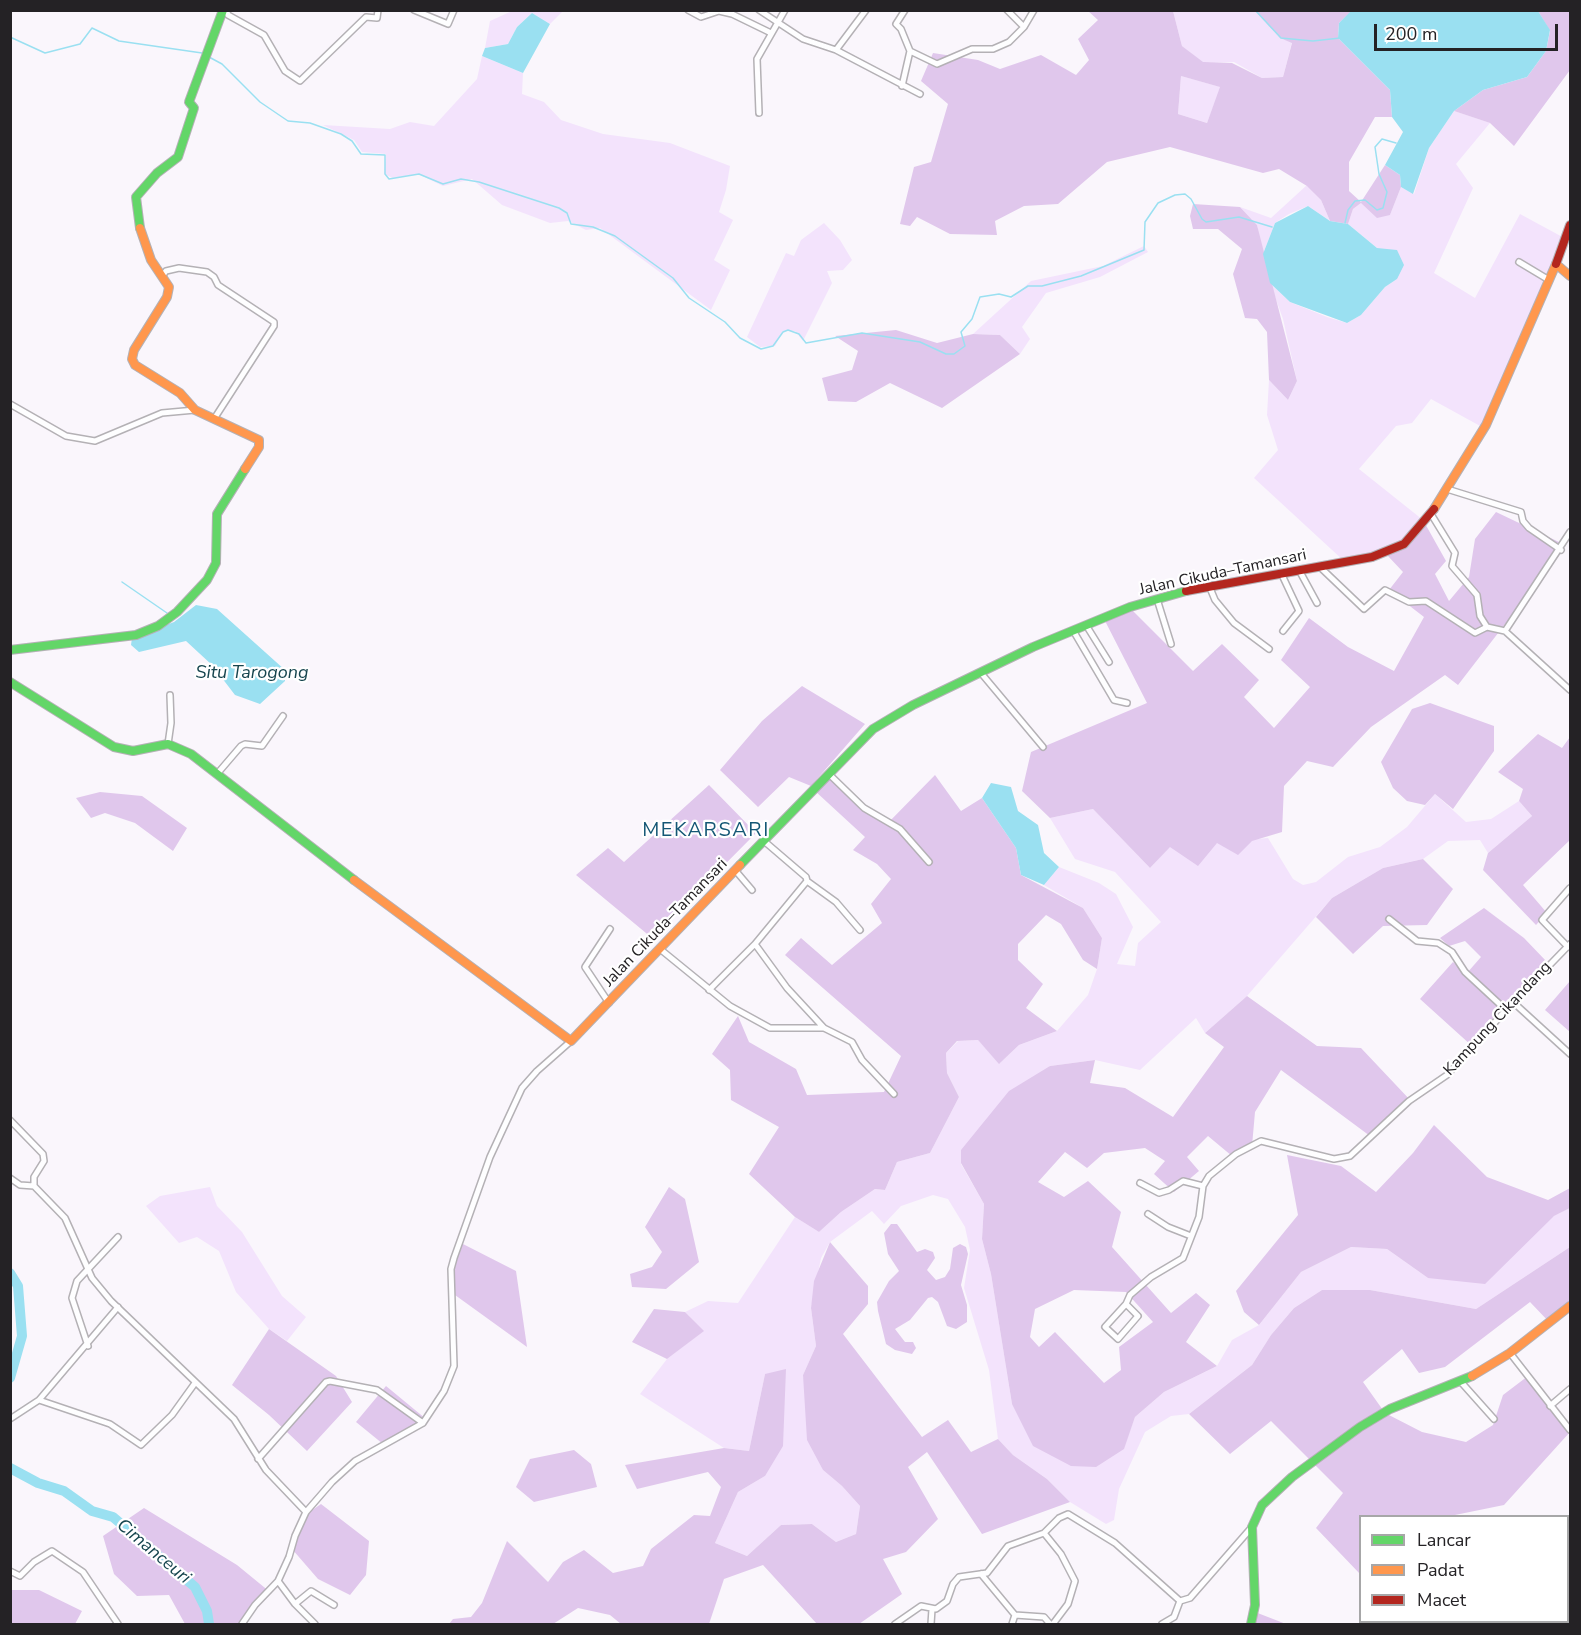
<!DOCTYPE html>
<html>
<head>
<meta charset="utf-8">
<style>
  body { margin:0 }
  #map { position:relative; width:1581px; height:1635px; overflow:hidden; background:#faf6fc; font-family:"Nunito Sans",sans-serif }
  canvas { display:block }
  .frame { position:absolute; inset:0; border:12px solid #242225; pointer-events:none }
  .legend { position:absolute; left:1359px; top:1515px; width:210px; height:108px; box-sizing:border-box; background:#fff; border:2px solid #a7a7a8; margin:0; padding:8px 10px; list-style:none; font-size:18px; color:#242225 }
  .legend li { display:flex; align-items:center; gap:12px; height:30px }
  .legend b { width:30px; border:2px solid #a7a7a8 }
  .scale { position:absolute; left:1374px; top:24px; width:184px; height:27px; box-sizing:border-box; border:3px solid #242225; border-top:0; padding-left:8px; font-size:18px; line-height:21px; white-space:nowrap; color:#242225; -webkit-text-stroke:4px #fff; paint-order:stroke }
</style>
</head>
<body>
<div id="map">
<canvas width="1581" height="1635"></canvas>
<div class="frame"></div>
<ul class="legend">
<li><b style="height:8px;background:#63d668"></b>Lancar</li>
<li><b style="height:8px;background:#ff974d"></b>Padat</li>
<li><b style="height:8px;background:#b3261e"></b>Macet</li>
</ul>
<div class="scale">200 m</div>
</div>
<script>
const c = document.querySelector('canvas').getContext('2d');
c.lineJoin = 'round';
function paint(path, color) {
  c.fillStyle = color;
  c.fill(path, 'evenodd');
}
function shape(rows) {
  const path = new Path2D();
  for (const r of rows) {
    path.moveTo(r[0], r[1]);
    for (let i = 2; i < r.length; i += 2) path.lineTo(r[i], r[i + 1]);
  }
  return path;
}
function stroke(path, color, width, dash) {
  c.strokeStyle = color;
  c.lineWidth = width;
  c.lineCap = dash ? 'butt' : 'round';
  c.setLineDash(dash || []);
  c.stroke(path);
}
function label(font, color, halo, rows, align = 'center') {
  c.font = font + ' "Nunito Sans",sans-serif';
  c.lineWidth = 4.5;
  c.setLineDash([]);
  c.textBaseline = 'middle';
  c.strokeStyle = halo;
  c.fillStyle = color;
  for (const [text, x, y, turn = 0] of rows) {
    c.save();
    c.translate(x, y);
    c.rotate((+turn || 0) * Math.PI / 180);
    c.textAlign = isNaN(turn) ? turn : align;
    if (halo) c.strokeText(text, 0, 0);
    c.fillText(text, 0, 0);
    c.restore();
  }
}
paint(shape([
  [512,11,563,11,550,24,532,13,517,27,508,44,485,48,490,21],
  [1173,11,1255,11,1280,38,1292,42,1283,77,1262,78,1234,62,1203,63,1182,46],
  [482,56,523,73,522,94,544,102,561,120,603,134,670,143,730,166,726,190,719,212,733,220,714,260,730,270,711,310,600,228,586,230,568,221,550,223,502,205,472,179,443,186,418,174,393,178,384,174,386,154,362,152,354,140,323,125,390,129,410,122,434,126,477,79],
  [1181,76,1221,87,1207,123,1178,114],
  [1454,111,1490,123,1456,164,1473,188,1434,273,1475,298,1520,214,1568,240,1482,427,1431,399,1412,423,1396,426,1359,469,1423,520,1387,555,1344,561,1254,478,1278,450,1267,415,1269,380,1288,400,1297,381,1283,319,1270,283,1290,302,1327,317,1347,323,1361,315,1385,287,1397,279,1377,248,1348,224,1353,209,1361,203,1390,215,1401,187,1414,194,1429,148],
  [1307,185,1321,200,1330,221,1308,206,1289,214,1275,223,1263,254,1257,225,1240,207,1271,218],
  [824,223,840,240,852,260,843,270,827,271,832,283,803,341,795,331,783,331,775,346,760,347,747,337,786,253,794,256,801,240],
  [1144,246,1148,252,1100,277,1046,293,1022,327,1030,339,1020,354,1000,335,973,334,1031,281,1103,266],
  [1435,794,1466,822,1491,819,1519,801,1532,816,1488,853,1480,840,1448,841,1423,859,1383,868,1332,898,1247,996,1205,1033,1196,1018,1140,1070,1095,1060,1050,1066,961,1164,984,1204,982,1239,991,1274,1012,1404,1123,1449,1135,1417,1164,1392,1217,1366,1232,1340,1259,1325,1301,1272,1351,1247,1387,1249,1428,1278,1570,1208,1570,1247,1476,1309,1370,1290,1322,1290,1294,1308,1271,1335,1252,1365,1189,1414,1171,1416,1145,1432,1119,1489,1114,1520,1106,1524,1070,1502,1047,1479,1013,1455,998,1439,989,1370,964,1288,970,1250,965,1227,948,1199,933,1195,901,1206,884,1224,872,1211,830,1242,821,1258,811,1308,816,1346,803,1375,823,1470,842,1486,860,1506,856,1534,836,1542,812,1524,781,1525,747,1556,715,1543,738,1492,765,1476,765,1374,749,1451,724,1448,640,1394,667,1359,703,1331,685,1312,708,1301,738,1303,795,1217,819,1232,841,1212,875,1189,885,1190,897,1162,930,1153,959,1097,947,1073,946,1053,958,1041,978,1040,1000,1063,1019,1045,1057,1031,1088,995,1097,969,1102,938,1083,908,1044,885,1059,867,1099,883,1116,894,1133,927,1117,964,1135,966,1138,943,1161,922,1115,872,1075,859,1050,818,1093,809,1150,868,1170,846,1268,838,1293,879,1303,885,1316,882,1348,857,1380,847,1407,827],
  [210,1187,217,1206,242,1232,282,1296,306,1317,287,1341,269,1329,236,1292,219,1251,197,1237,179,1243,146,1206,160,1196]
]), '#f3e3fc');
paint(shape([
  [1088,11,1173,11,1182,46,1203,62,1232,63,1262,78,1283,77,1292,43,1280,38,1255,11,1352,11,1339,23,1338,38,1390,90,1392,117,1375,117,1349,162,1349,191,1361,202,1385,165,1400,175,1401,187,1390,215,1377,218,1361,203,1353,209,1348,224,1330,221,1321,200,1307,186,1279,169,1263,173,1170,147,1107,162,1058,204,1024,206,995,221,997,235,950,234,917,217,910,226,900,224,914,167,931,162,948,104,921,81,933,53,978,60,1000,69,1041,55,1076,75,1089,60,1078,39,1098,20],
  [1181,76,1220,87,1207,123,1178,114],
  [1538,11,1570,11,1570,70,1514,146,1490,123,1454,111,1483,90,1527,77,1546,51,1550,31],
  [1193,204,1240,207,1257,225,1297,381,1288,400,1269,380,1267,332,1257,319,1245,318,1233,274,1242,249,1218,229,1193,229,1190,216],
  [896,330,937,343,973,334,1000,335,1020,354,942,408,890,383,856,402,828,401,822,378,852,370,858,351,835,336],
  [1496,512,1559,542,1512,615,1458,685,1445,675,1371,727,1333,767,1307,761,1284,786,1282,832,1252,841,1238,855,1217,843,1198,866,1170,847,1150,868,1093,809,1050,818,1022,791,1031,752,1147,703,1103,617,1128,606,1193,671,1222,644,1259,680,1244,697,1274,728,1310,687,1281,660,1309,618,1348,647,1394,671,1424,617,1389,590,1403,572,1387,555,1423,520,1446,561,1435,574,1449,601,1469,577,1475,539],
  [802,686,865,724,811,786,789,777,758,807,720,770,762,721],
  [1430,703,1494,726,1494,751,1453,809,1435,794,1425,805,1407,801,1393,788,1381,762,1412,709],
  [1538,734,1562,748,1570,737,1570,840,1523,885,1547,913,1536,925,1483,870,1488,853,1532,816,1519,801,1523,789,1498,772],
  [831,774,886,825,935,775,961,811,982,798,1016,848,1021,875,1083,908,1102,938,1097,969,1083,960,1061,924,1046,915,1018,944,1018,960,1043,984,1026,1008,1057,1031,1019,1045,999,1064,978,1040,957,1041,946,1053,947,1073,959,1097,930,1153,897,1162,885,1190,875,1189,841,1212,819,1232,795,1217,749,1174,779,1127,731,1100,730,1070,712,1054,738,1016,749,1042,796,1069,807,1095,884,1092,901,1056,785,955,801,938,832,965,882,923,871,904,891,879,877,864,853,850,865,837,815,791],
  [709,785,756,833,652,938,576,875,608,848,624,862],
  [100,792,142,796,187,828,173,851,135,823,105,813,91,818,76,798],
  [1423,859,1453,889,1427,925,1383,926,1353,954,1316,917,1332,898,1383,868],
  [1484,908,1524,938,1547,962,1472,1046,1420,999,1453,962,1467,973,1481,957,1465,941,1449,946,1440,938],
  [1570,981,1570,1032,1545,1010],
  [1247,996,1317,1046,1361,1048,1412,1102,1370,1136,1281,1070,1255,1112,1252,1146,1232,1156,1208,1136,1187,1157,1199,1171,1174,1192,1154,1174,1165,1161,1145,1148,1104,1153,1087,1168,1065,1152,1038,1182,1064,1197,1088,1181,1121,1212,1112,1247,1171,1313,1196,1293,1210,1305,1186,1342,1217,1366,1164,1392,1135,1417,1124,1449,1096,1467,1071,1466,1033,1446,1012,1404,991,1274,982,1239,984,1204,961,1163,961,1150,1009,1091,1050,1066,1095,1060,1090,1083,1125,1088,1173,1117,1224,1047,1205,1033],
  [1074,1290,1126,1292,1153,1322,1119,1347,1121,1370,1104,1383,1055,1332,1039,1347,1030,1337,1035,1309],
  [1434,1125,1487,1177,1548,1200,1570,1188,1570,1208,1554,1216,1485,1284,1428,1278,1387,1249,1351,1247,1301,1272,1259,1325,1244,1312,1236,1291,1298,1215,1287,1155,1341,1166,1376,1192,1413,1153],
  [669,1187,685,1199,699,1262,666,1289,632,1287,630,1274,652,1267,662,1252,645,1227],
  [891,1224,897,1224,917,1252,925,1249,933,1252,935,1258,927,1270,936,1280,945,1277,950,1269,953,1248,960,1244,966,1247,968,1254,961,1285,967,1305,967,1322,956,1329,947,1326,938,1302,932,1297,928,1298,910,1320,895,1329,905,1342,913,1342,916,1348,912,1354,895,1350,886,1344,878,1311,877,1302,889,1281,899,1271,888,1254,884,1233],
  [830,1242,868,1286,868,1304,843,1334,922,1437,948,1420,971,1452,998,1439,1013,1455,1047,1479,1070,1502,982,1534,927,1452,908,1467,938,1519,906,1552,883,1559,902,1594,859,1624,817,1624,763,1565,724,1579,709,1624,621,1624,610,1615,578,1608,553,1624,449,1624,453,1619,471,1617,482,1603,507,1541,548,1582,563,1562,584,1550,613,1573,643,1566,651,1549,694,1515,710,1516,721,1487,708,1472,637,1489,625,1465,724,1448,749,1451,765,1374,786,1369,783,1446,765,1476,738,1492,715,1543,747,1556,781,1525,812,1524,836,1542,856,1534,860,1506,842,1486,823,1470,807,1440,803,1375,816,1346,811,1308,814,1281],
  [461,1243,516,1271,527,1347,455,1295,453,1271],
  [1570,1247,1570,1307,1551,1324,1530,1302,1445,1367,1419,1373,1402,1349,1363,1382,1385,1413,1422,1432,1466,1442,1493,1425,1503,1395,1528,1376,1570,1432,1504,1505,1450,1516,1360,1516,1360,1574,1316,1528,1343,1493,1271,1421,1230,1454,1189,1414,1252,1365,1271,1335,1294,1308,1322,1290,1370,1290,1476,1309],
  [654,1309,685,1312,704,1331,667,1359,632,1342],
  [269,1329,336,1376,352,1402,307,1451,269,1415,232,1385],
  [386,1386,426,1419,383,1444,356,1422],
  [574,1450,591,1464,597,1487,534,1502,516,1487,530,1459],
  [321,1504,369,1541,366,1575,350,1595,318,1579,292,1549,305,1515],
  [144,1508,237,1565,270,1592,245,1624,185,1624,169,1595,137,1596,114,1574,103,1536],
  [11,1590,39,1590,82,1611,75,1624,11,1624],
  [1255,1612,1286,1624,1251,1624]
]), '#e0c7ec');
paint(shape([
  [1352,10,1538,11,1550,30,1546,51,1527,77,1483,90,1454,111,1429,148,1413,194,1401,187,1400,175,1385,165,1403,132,1392,117,1390,90,1338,38,1339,23],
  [532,13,550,24,523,73,482,56,485,48,508,44,517,27],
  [1308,206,1330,221,1348,224,1377,248,1397,250,1404,265,1397,279,1385,287,1361,315,1347,323,1290,302,1270,283,1263,254,1275,223],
  [196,605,217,609,285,670,285,681,260,704,235,695,212,665,186,641,139,652,131,645,132,638,174,622],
  [991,783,1011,787,1018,811,1038,825,1044,853,1059,867,1044,885,1021,875,1016,848,982,798]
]), '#9ae0f1');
stroke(shape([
  [1255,10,1281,38,1313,41,1340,38],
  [10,37,45,53,80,44,92,28,119,41,202,53],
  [209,57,222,64,260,102,288,121,310,123,341,134,352,141,361,154,385,155,385,174,389,179,419,174,443,184,461,179,479,182,559,208,567,213,571,224,593,227,615,236,673,278,689,298,725,322,740,338,761,349,773,346,783,332,788,330,799,334,806,343,862,333,920,342,946,354,954,354,965,346,961,332,972,319,980,297,999,294,1011,297,1028,286,1042,286,1081,276,1144,250,1145,222,1158,203,1175,195,1185,194,1191,199,1202,219,1206,222,1239,217,1272,227],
  [1345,223,1348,210,1355,201,1365,200,1377,210,1383,208,1387,192,1379,174,1375,147,1382,139,1396,143],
  [122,582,167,613]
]), '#9ae0f1', 1.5);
stroke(shape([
  [10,1273,18,1286,22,1336,10,1378],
  [10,1468,38,1483,64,1491,92,1511,113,1517,195,1587,207,1611,209,1624]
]), '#9ae0f1', 10);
const street = shape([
  [226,10,228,15,264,35,285,71,300,81,366,17,377,18,378,10],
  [414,10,448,24,454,10],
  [688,10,701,17,719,11,732,14,771,33],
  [759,10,803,39,836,50,866,10],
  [905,10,896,24,901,29,910,51,937,64,972,49,993,49,1009,42,1024,27,1034,10],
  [1007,10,1024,27],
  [836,50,920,94],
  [902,86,910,51],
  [759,113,757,59,785,10],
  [1519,262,1549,280],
  [163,275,166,271,179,268,207,272,214,277,218,285,274,322,274,326,214,419],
  [10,404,66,436,95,441,162,413,195,410],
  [1447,489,1521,512,1523,521,1529,528,1561,550],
  [1431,514,1455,553,1452,566,1477,595,1480,616,1487,627],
  [1320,567,1364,609,1385,590,1409,602,1426,601,1475,633,1487,627,1505,631,1570,690],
  [1299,570,1317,603],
  [1282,575,1299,611,1283,631],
  [1210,588,1215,600,1234,623,1269,649],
  [1157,599,1171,644],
  [1086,625,1109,662],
  [1505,631,1570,532],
  [1074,632,1114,700,1127,703],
  [981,673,1043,747],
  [168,744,171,723,170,695],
  [217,774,241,746,245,744,262,746,283,716],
  [830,775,864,808,900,829,929,862],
  [764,841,806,877,807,881,755,944,787,988,824,1028],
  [735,870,752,890],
  [807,881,836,902,860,930],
  [1389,919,1417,941,1438,943,1452,952,1465,972,1506,1010],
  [1568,947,1542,920,1570,888],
  [660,949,730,1006,770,1028,824,1028,852,1042,862,1060,894,1094],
  [709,990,755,944],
  [1513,1002,1570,1054],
  [609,1003,585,967,610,929],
  [10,1120,43,1154,44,1161,34,1177,34,1186,65,1218,92,1278,111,1301,234,1419,266,1470,306,1512],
  [10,1178,20,1185,34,1186],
  [1140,1183,1159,1193,1169,1190,1183,1181,1203,1186],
  [1148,1214,1168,1227,1191,1236],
  [1126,1304,1138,1316,1118,1339,1105,1327,1126,1304,1130,1295,1151,1277,1183,1258,1199,1217,1203,1186,1209,1176,1236,1154,1261,1141,1334,1159,1350,1156,1409,1101,1447,1075,1506,1010,1570,944],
  [88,1346,72,1298,77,1281,118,1237],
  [1510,1353,1570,1430],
  [1461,1382,1494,1419],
  [39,1400,110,1424,141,1445,172,1415,195,1383],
  [1550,1406,1570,1389],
  [10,1419,39,1400,118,1307],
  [258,1459,326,1382,330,1381,377,1390,423,1423],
  [1044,1533,1061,1554,1075,1581,1068,1604,1053,1624],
  [10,1571,20,1576,34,1562,52,1551,83,1572,118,1624],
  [981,1574,1015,1615,1044,1617,1050,1624],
  [295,1604,311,1591,334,1605],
  [242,1624,255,1605,278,1581],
  [315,1624,295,1604,278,1581,289,1557,295,1536,306,1512,332,1482,355,1461,423,1423,444,1391,454,1366,451,1269,454,1258,490,1157,522,1088,537,1071,571,1041],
  [895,1624,921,1606,936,1609,947,1601,953,1584,959,1577,987,1573,1008,1546,1044,1533,1059,1518,1068,1514,1115,1543,1180,1601,1190,1598,1252,1527],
  [931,1624,932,1609],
  [1012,1624,1015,1615],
  [1162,1624,1174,1617,1180,1601]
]);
const fast = shape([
  [140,228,136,197,157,173,178,157,194,108,189,102,223,10],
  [10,650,136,635,158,626,177,612,207,580,216,563,217,514,245,469],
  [10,682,114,747,133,751,168,744,191,754,354,880],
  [740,865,873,729,913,705,1033,647,1130,607,1186,591],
  [1251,1624,1255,1605,1252,1527,1262,1505,1292,1477,1360,1427,1390,1409,1472,1376]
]);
const slow = shape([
  [140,228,151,260,169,287,167,297,134,350,132,359,135,365,180,393,195,410,259,440,259,447,245,469],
  [1434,509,1486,425,1556,264,1570,276],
  [354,880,571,1041,740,865],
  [1472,1376,1510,1353,1570,1306]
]);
const jam = shape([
  [1556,264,1570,225],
  [1186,591,1372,557,1404,544,1434,509]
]);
stroke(street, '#b4b1b5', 8);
stroke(fast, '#b4b1b5', 10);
stroke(slow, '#b4b1b5', 10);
stroke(jam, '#b4b1b5', 10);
stroke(street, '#fefeff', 5);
stroke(fast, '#63d668', 8);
stroke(slow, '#ff974d', 8);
stroke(jam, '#b3261e', 8);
label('16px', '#242225', '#fff', [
  ["Jalan Cikuda–Tamansari",1223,573,-12],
  ["Jalan Cikuda–Tamansari",666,923,-46],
  ["Kampung Cikandang",1498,1019,-47]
]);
label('italic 18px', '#16454e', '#fff', [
  ["Situ Tarogong",252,674],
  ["Cimanceuri",153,1552,40]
]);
c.letterSpacing = '1.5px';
label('20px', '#145775', '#fff', [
  ["MEKARSARI",706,831]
]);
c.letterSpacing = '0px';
</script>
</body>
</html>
